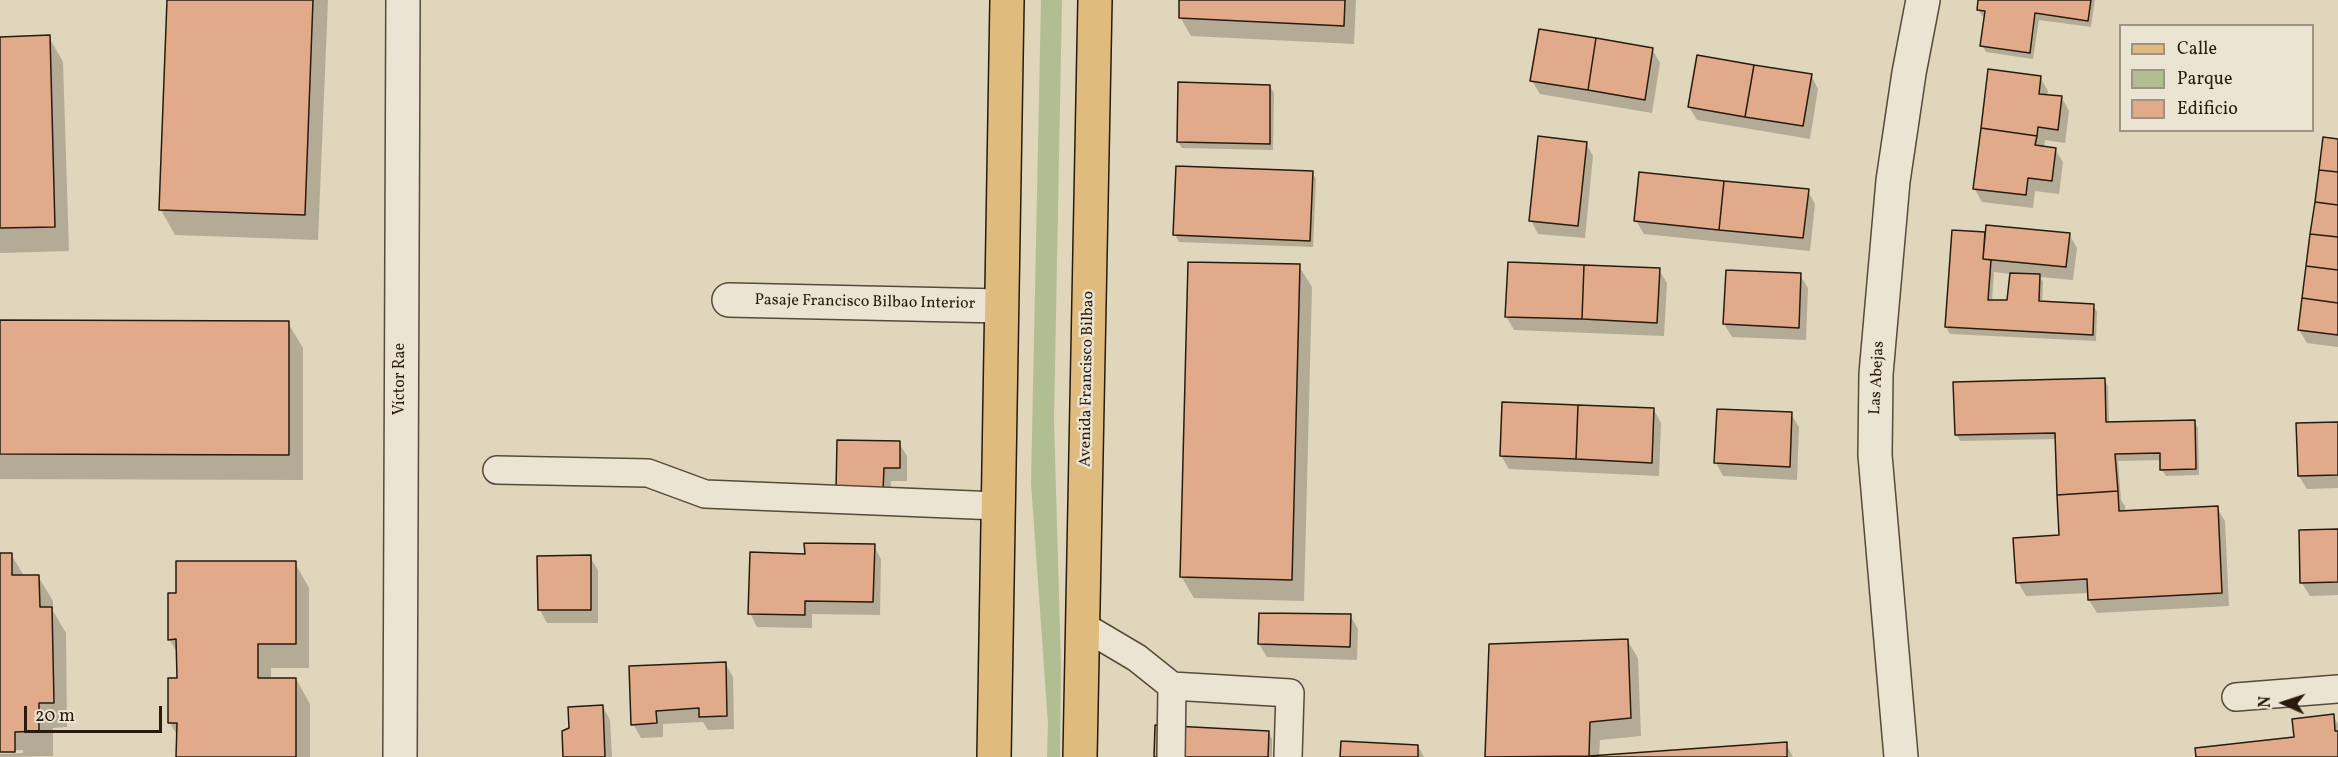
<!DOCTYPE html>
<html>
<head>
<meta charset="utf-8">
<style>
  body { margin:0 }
  #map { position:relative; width:2338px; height:757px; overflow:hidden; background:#e0d6bc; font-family:Vollkorn,serif }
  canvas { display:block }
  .legend { position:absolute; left:2119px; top:24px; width:195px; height:108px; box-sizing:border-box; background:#ebe4d3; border:2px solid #9d9484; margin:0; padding:8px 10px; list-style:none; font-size:18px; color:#281b0d }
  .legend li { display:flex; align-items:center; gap:12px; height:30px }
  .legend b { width:30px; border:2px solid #9d9484 }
  .north { position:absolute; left:2254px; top:673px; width:60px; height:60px; -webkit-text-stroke:4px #ebe4d3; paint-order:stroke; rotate:273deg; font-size:16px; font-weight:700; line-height:24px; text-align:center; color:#281b0d }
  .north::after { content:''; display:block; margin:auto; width:21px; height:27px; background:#281b0d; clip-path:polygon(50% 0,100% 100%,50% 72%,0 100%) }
  .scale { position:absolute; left:24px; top:706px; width:138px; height:27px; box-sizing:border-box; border:3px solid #281b0d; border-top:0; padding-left:8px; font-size:18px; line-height:21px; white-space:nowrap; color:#281b0d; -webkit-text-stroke:4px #ebe4d3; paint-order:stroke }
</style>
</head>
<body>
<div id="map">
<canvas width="2338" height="757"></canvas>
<ul class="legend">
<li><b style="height:8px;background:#e0bb7e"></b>Calle</li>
<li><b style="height:16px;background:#b1be92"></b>Parque</li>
<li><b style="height:16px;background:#e1ab8b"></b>Edificio</li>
</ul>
<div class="north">N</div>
<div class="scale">20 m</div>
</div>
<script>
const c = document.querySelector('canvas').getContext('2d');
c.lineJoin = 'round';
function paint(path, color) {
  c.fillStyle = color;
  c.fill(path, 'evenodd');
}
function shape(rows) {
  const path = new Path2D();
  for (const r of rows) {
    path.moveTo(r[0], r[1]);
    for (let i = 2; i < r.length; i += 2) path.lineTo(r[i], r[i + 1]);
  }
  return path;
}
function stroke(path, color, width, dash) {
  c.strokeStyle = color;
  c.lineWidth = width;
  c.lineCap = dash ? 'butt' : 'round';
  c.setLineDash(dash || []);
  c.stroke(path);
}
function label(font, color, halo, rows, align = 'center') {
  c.font = font + ' Vollkorn,serif';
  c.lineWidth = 5;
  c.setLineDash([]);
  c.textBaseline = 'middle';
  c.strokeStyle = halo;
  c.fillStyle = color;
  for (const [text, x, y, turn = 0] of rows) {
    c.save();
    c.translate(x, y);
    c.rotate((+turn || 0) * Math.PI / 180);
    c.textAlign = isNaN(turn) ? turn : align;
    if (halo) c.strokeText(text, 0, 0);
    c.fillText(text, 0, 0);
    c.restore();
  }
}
paint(shape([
  [1041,0,1062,0,1054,420,1061,665,1060,757,1047,757,1048,724,1031,483]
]), '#b1be92');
paint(shape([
  [169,0,328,0,318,240,175,235,161,210],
  [1181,0,1356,0,1354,44,1191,36,1180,17],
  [1980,0,2095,0,2091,27,2039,20,2033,59,1986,52,1982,45,1986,17,1982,16,1978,9],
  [49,37,63,62,69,251,0,253,0,38],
  [1652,49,1660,63,1652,113,1540,94,1532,81],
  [1811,75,1818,89,1810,139,1697,120,1689,107],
  [2040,77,2048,91,2047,96,2062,98,2069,111,2065,143,2045,140,2044,148,2055,149,2063,162,2059,194,2035,191,2033,208,1982,202,1974,188],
  [1270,86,1274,93,1273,150,1182,148,1178,142],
  [2338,141,2338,347,2307,343,2299,330],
  [1586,143,1593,156,1585,238,1538,234,1531,220],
  [1312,172,1316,179,1313,247,1179,242,1175,235],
  [1808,191,1815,204,1810,251,1644,234,1636,221],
  [1954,232,1984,234,1986,238,2069,234,2077,248,2073,280,2040,277,2043,282,2042,303,2093,305,2097,312,2096,341,1950,334,1946,327],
  [1994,272,2011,274,2009,302,1992,301],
  [1299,266,1312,287,1304,601,1194,598,1181,576],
  [1659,270,1667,283,1664,336,1514,330,1506,316],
  [1800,275,1808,288,1806,340,1732,337,1724,324],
  [0,322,288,323,303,348,303,480,0,479],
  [2104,380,2108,386,2109,424,2194,422,2198,428,2199,475,2166,476,2162,470,2162,460,2118,461,2121,500,2125,506,2125,513,2217,508,2225,521,2229,606,2097,613,2089,600,2089,593,2026,596,2018,582,2061,537,2057,439,1960,441,1956,434],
  [1654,410,1661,423,1659,476,1509,469,1501,456],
  [1791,414,1799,427,1797,480,1723,476,1716,463],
  [2338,424,2338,488,2307,489,2299,476],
  [899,443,907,456,907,481,891,481,890,504,845,504],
  [2338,531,2338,595,2310,596,2302,583],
  [874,546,881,559,880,615,812,614,812,628,757,627,750,613,806,555],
  [0,554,11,554,24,576,38,576,53,601,53,611,66,633,67,727,53,728,53,756,0,757,0,754,23,753,23,750,0,751],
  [590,557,598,570,598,623,547,623,540,610],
  [295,563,309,588,309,668,271,668,271,679,296,679,310,704,310,757,178,757,178,737,170,723,170,680,178,680,178,654,169,639],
  [1350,615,1358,629,1357,660,1267,657,1259,644],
  [1627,640,1638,658,1641,736,1600,740,1599,757,1786,744,1793,757,1592,757,1586,749,1584,750,1588,757,1486,757,1491,646],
  [725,663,733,677,734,729,708,730,703,722,663,724,663,737,641,738,633,724],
  [603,707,610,720,612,757,565,757],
  [2333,716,2338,724,2338,757,2197,757,2295,738],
  [1269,732,1272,739,1272,757,1155,757],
  [1418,746,1424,757,1342,757]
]), '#0003');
const building = shape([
  [167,0,313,0,305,215,159,210,167,0],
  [1179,0,1345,0,1344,26,1179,18,1179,0],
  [1978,0,2091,0,2088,21,2035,13,2030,53,1980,46,1985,11,1977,10,1978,0],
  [1539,29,1596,38,1588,90,1530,81,1539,29],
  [50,35,55,227,0,228,0,37,50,35],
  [1596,38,1653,48,1645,100,1588,90,1596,38],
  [1697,55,1754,65,1745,117,1688,107,1697,55],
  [1754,65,1812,74,1803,126,1745,117,1754,65],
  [1988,69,2041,76,2039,94,2062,96,2058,130,2038,127,2037,136,1981,128,1988,69],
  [1178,82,1270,85,1270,144,1177,142,1178,82],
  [1981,128,2037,136,2035,145,2056,148,2052,181,2028,178,2026,195,1973,189,1981,128],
  [1538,136,1587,142,1578,226,1529,221,1538,136],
  [2323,137,2338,139,2338,172,2319,170,2323,137],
  [1176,166,1313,171,1310,241,1173,235,1176,166],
  [2319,170,2338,172,2338,205,2315,202,2319,170],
  [1639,172,1724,181,1719,230,1634,221,1639,172],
  [1724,181,1809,189,1803,238,1719,230,1724,181],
  [2315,202,2338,205,2338,237,2310,234,2315,202],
  [1986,225,2070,233,2066,267,1983,259,1986,225],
  [1952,230,1985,232,1983,259,1991,260,1988,300,2007,300,2010,273,2040,274,2039,301,2094,304,2093,335,1945,327,1952,230],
  [2310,234,2338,237,2338,270,2306,266,2310,234],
  [1188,262,1300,264,1292,580,1180,577,1188,262],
  [1508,262,1584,265,1582,319,1505,317,1508,262],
  [1584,265,1660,268,1657,323,1582,319,1584,265],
  [2306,266,2338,270,2338,303,2302,298,2306,266],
  [1726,270,1801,273,1799,328,1723,324,1726,270],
  [2302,298,2338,303,2338,335,2298,330,2302,298],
  [0,320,289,321,289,455,0,454,0,320],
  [2105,378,2106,422,2195,420,2196,469,2160,470,2160,453,2115,454,2118,491,2057,495,2055,433,1955,435,1953,382,2105,378],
  [1502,402,1578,405,1576,459,1500,456,1502,402],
  [1578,405,1654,408,1652,463,1576,459,1578,405],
  [1717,409,1792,412,1790,467,1714,463,1717,409],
  [2338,422,2338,475,2298,476,2296,423,2338,422],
  [837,440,900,441,900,468,884,468,883,491,836,491,837,440],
  [2118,491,2119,511,2218,506,2222,593,2088,600,2087,579,2016,583,2013,538,2059,535,2057,495,2118,491],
  [2338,529,2338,582,2300,583,2299,530,2338,529],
  [804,543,875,544,873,602,805,601,805,615,748,614,750,552,805,554,804,543],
  [0,553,12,553,12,575,39,575,40,607,52,607,54,703,39,703,39,731,15,732,15,752,0,752,0,553],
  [591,555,591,610,538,610,537,556,591,555],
  [176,561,296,561,296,644,258,644,258,678,296,678,296,757,176,757,177,723,168,723,168,678,177,678,176,639,168,640,168,593,176,593,176,561],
  [1259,613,1351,614,1350,647,1258,644,1259,613],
  [1628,639,1631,718,1590,722,1589,756,1485,757,1489,644,1628,639],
  [726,662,727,716,699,717,699,708,656,711,657,723,631,725,629,666,726,662],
  [603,705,605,757,563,757,562,731,569,728,568,707,603,705],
  [2334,714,2335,731,2338,731,2338,757,2196,757,2195,748,2294,737,2292,719,2334,714],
  [1155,725,1269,731,1268,757,1154,757,1155,725],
  [1341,741,1418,745,1418,757,1340,757,1341,741],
  [1787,742,1787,757,1570,757,1589,756,1787,742]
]);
paint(building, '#e1ab8b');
stroke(building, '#281b0d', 1.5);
const service = shape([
  [497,470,648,473,705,494,998,506],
  [1083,626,1137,658,1172,686,1290,693,1288,757],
  [2236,697,2338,689],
  [1171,757,1172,686]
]);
const minor = shape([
  [729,300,1001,306],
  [400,757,403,0],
  [1901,757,1875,455,1876,374,1893,181,1909,73,1923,0]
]);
const primary = shape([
  [994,757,1007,0],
  [1080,757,1095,0]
]);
stroke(service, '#564a39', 30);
stroke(minor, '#564a39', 36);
stroke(primary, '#281b0d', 36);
stroke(service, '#ebe4d3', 27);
stroke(minor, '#ebe4d3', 33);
stroke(primary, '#e0bb7e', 33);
label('16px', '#281b0d', '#ebe4d3', [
  ["Pasaje Francisco Bilbao Interior",865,303,1],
  ["Las Abejas",1878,378,-87],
  ["Víctor Rae",401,379,-90],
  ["Avenida Francisco Bilbao",1088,379,-89]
]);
</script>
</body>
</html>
